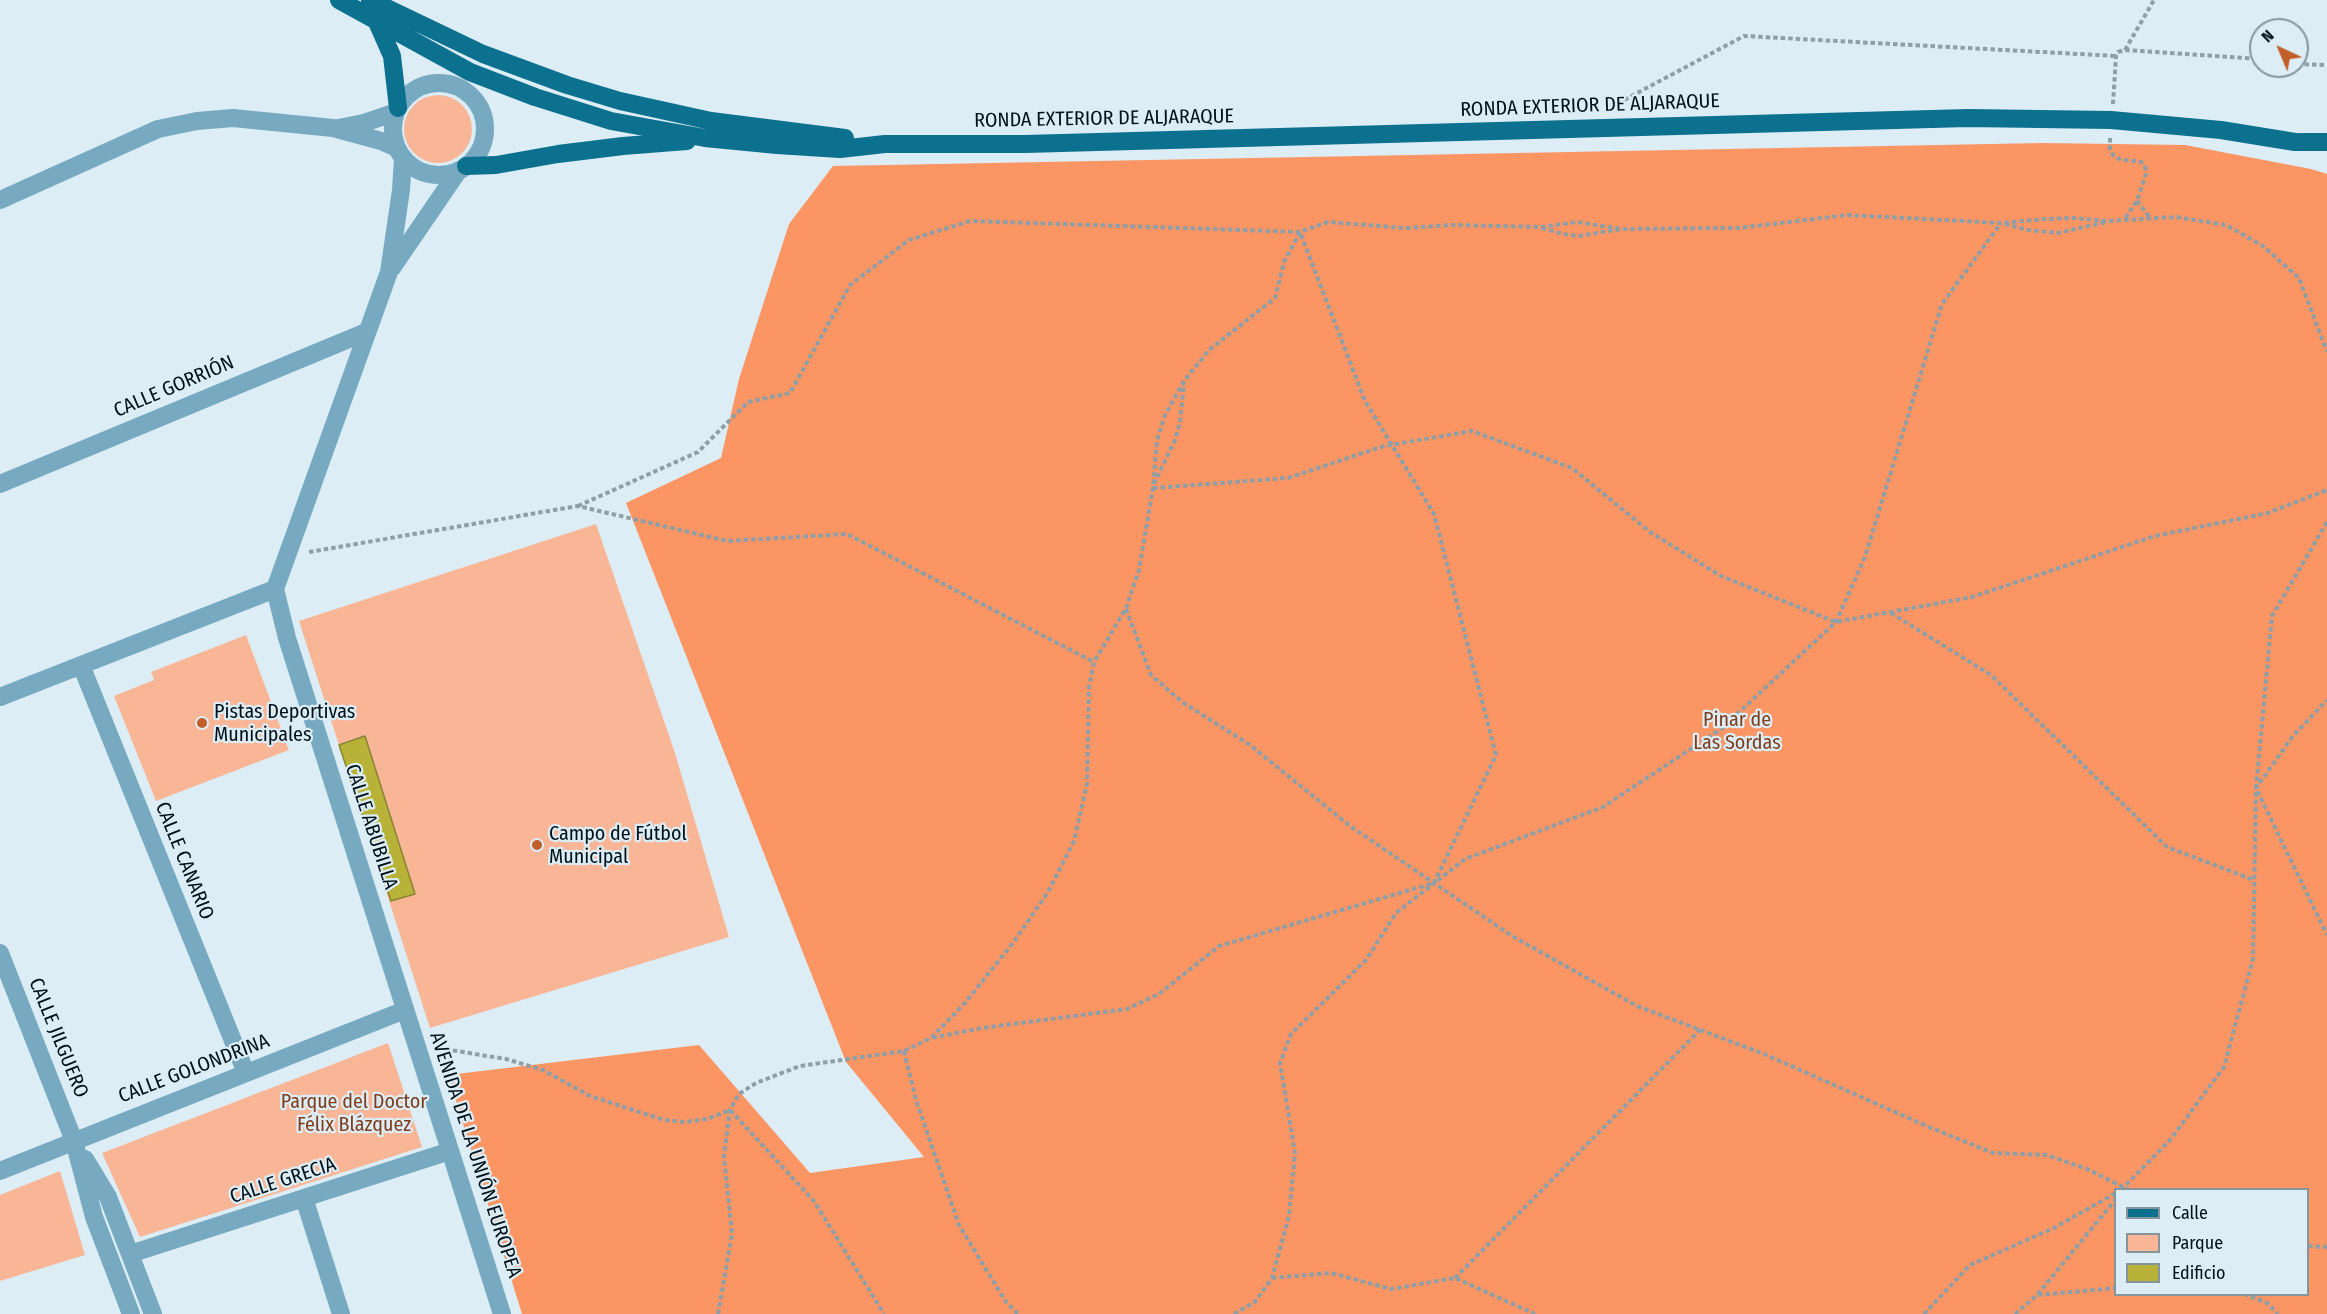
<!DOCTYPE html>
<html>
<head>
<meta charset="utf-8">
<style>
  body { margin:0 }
  #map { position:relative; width:2327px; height:1314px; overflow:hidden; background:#dcedf5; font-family:"Fira Sans Condensed",sans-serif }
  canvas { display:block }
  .legend { position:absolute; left:2114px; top:1188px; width:195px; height:108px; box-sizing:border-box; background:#dcedf5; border:2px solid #84959d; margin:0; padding:8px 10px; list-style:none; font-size:18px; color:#011119 }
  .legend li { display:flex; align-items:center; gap:12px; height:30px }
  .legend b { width:30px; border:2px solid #84959d }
  .north { position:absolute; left:2249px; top:18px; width:60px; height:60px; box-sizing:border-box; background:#dcedf5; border:2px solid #84959d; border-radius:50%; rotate:316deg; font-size:16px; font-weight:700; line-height:24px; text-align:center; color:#011119 }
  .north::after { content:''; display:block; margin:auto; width:21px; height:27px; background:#c25e29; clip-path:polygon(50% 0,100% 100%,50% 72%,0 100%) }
</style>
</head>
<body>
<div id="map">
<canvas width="2327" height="1314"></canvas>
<ul class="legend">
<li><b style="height:8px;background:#0c718f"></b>Calle</li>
<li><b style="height:16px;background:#f9b697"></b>Parque</li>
<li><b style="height:16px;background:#b9b238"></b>Edificio</li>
</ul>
<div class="north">N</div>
</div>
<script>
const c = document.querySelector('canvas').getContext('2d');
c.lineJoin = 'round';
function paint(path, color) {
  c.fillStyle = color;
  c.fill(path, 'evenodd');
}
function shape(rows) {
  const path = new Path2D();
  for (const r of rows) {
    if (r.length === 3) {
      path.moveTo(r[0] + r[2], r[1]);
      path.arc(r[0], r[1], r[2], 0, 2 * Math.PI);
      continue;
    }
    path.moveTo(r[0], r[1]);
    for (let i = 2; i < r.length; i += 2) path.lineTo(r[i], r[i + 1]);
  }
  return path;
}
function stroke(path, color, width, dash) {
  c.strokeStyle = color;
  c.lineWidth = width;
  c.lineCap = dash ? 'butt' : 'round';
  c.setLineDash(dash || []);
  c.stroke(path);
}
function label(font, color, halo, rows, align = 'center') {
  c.font = font + ' "Fira Sans Condensed",sans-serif';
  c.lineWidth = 4.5;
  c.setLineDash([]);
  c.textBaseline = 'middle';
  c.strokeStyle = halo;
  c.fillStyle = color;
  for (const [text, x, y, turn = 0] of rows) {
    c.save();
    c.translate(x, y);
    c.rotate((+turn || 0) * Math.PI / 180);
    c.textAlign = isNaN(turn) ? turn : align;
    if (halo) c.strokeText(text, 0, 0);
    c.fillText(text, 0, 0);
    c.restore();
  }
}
paint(shape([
  [438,129,34],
  [596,524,675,753,729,937,430,1028,299,621],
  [246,635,289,750,156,801,114,696,154,680,151,672],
  [388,1043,422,1147,140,1237,102,1153],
  [60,1171,85,1255,0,1281,0,1195]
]), '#f9b697');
paint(shape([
  [2043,143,2185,145,2311,169,2327,174,2327,1314,522,1314,448,1075,699,1045,810,1173,924,1157,846,1062,626,503,721,458,739,379,789,224,833,166],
  [2116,1190,2308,1190,2308,1294,2116,1294]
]), '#fb9564');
const building = shape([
  [365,736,415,894,391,901,339,745,365,736]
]);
paint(building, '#b9b238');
stroke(building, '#898434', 1.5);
stroke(shape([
  [2125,50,2154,0],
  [2297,64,2327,65],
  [2113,104,2116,56,2118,52,2125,50,2261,59],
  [1611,107,1744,36,2116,56],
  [2110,138,2110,149,2113,155,2119,159,2141,162,2145,166,2146,174,2137,201,2124,220],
  [2137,201,2151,219],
  [2005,224,2028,230,2058,233,2106,222],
  [1542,228,1563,234,1579,236,1621,229,1739,228,1847,215,2001,223,2046,219,2073,218,2109,221,2176,217,2226,225,2263,246,2299,278,2327,352],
  [1154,484,1175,440,1180,423,1184,383],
  [1153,488,1288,478,1384,446,1472,431,1572,468,1650,532,1721,576,1836,622,1972,597,2155,536,2268,513,2327,490],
  [578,506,698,452,748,402,790,393,850,285,909,240,970,221,1300,232,1365,401,1434,514,1496,755,1434,883,1219,946,1159,994,1127,1009,982,1028,931,1038],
  [2327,522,2272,616,2256,788,2327,935],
  [309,552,578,506,727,541,847,534,1094,662],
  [1126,609,1151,675,1182,702,1250,745,1350,826,1512,936,1637,1006,1764,1054,1929,1127,1993,1153,2047,1155,2087,1169,2129,1190],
  [1891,613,1991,675,2167,847,2254,880],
  [438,1048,506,1059,543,1070,590,1096,664,1120,685,1122,707,1119,730,1110,814,1201,884,1314],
  [904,1051,916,1100,959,1225,1006,1302,1018,1314],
  [2121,1190,2170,1140,2224,1067,2253,959,2256,788,2293,736,2327,700],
  [2308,1246,2327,1247],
  [1272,1278,1331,1273,1391,1289,1455,1278,1535,1314],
  [1455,1278,1700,1030],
  [2244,1294,2267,1303,2278,1314],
  [2038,1295,2116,1288],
  [718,1314,732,1234,724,1156,730,1110,739,1094,756,1083,800,1066,904,1051,931,1038,964,1004,1013,943,1048,892,1074,841,1087,784,1089,687,1094,662,1126,608,1139,570,1153,488,1157,440,1165,415,1184,381,1209,350,1275,298,1284,262,1300,232,1328,222,1405,228,1453,225,1541,227,1577,222,1621,229],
  [1234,1314,1255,1302,1272,1278,1289,1216,1295,1153,1280,1063,1291,1034,1366,960,1396,913,1465,859,1603,807,1721,729,1836,622,1865,557,1942,304,2001,223],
  [1924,1314,1970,1265,2052,1229,2116,1193],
  [2015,1314,2037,1295,2116,1199]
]), '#8e9fa7', 4, [4.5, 3]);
stroke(shape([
  [439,129,46],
  [338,128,364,123,396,112],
  [0,200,158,129,197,121,233,118,333,128,381,141,397,148],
  [392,268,459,170],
  [0,484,366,332],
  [275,589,287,638,502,1314],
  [81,665,246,1073],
  [0,697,275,589,389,272,401,190,403,158],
  [0,953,74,1141,94,1217,131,1314],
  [85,1159,108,1197,153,1314],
  [0,1171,405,1010],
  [304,1198,341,1314],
  [130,1254,450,1151]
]), '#77aac0', 18);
stroke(shape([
  [339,0,470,72,535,97,611,121,705,138,777,145,840,149,885,144,1025,144,1968,118,2111,120,2221,130,2295,142,2327,142],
  [370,0,483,54,567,85,620,101,711,121,845,138],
  [377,22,392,56,398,108],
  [466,166,496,165,558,154,623,146,687,141]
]), '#0c718f', 18);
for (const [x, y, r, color] of [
  [202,723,6,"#c25e29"],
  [537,845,6,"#c25e29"]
]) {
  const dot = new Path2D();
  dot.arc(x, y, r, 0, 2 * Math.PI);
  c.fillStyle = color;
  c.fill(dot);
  stroke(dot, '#dcedf5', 2);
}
label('20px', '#011119', '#dcedf5', [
  ["RONDA EXTERIOR DE ALJARAQUE",1590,106,-2],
  ["RONDA EXTERIOR DE ALJARAQUE",1104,119,-1],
  ["CALLE GORRIÓN",174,387,-23],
  ["CALLE ABUBILLA",371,827,72],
  ["CALLE CANARIO",184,861,68],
  ["CALLE JILGUERO",58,1038,68],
  ["CALLE GOLONDRINA",194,1069,-21],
  ["AVENIDA DE LA UNIÓN EUROPEA",475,1155,72],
  ["CALLE GRECIA",283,1181,-18]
]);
label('20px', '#011119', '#dcedf5', [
  ["Pistas Deportivas",214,712],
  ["Municipales",214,735],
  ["Campo de Fútbol",549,834],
  ["Municipal",549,857]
], 'left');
label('20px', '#7f3d1c', '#dcedf5', [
  ["Pinar de",1737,720],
  ["Las Sordas",1737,743],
  ["Parque del Doctor",354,1102],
  ["Félix Blázquez",354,1125]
]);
</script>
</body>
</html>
